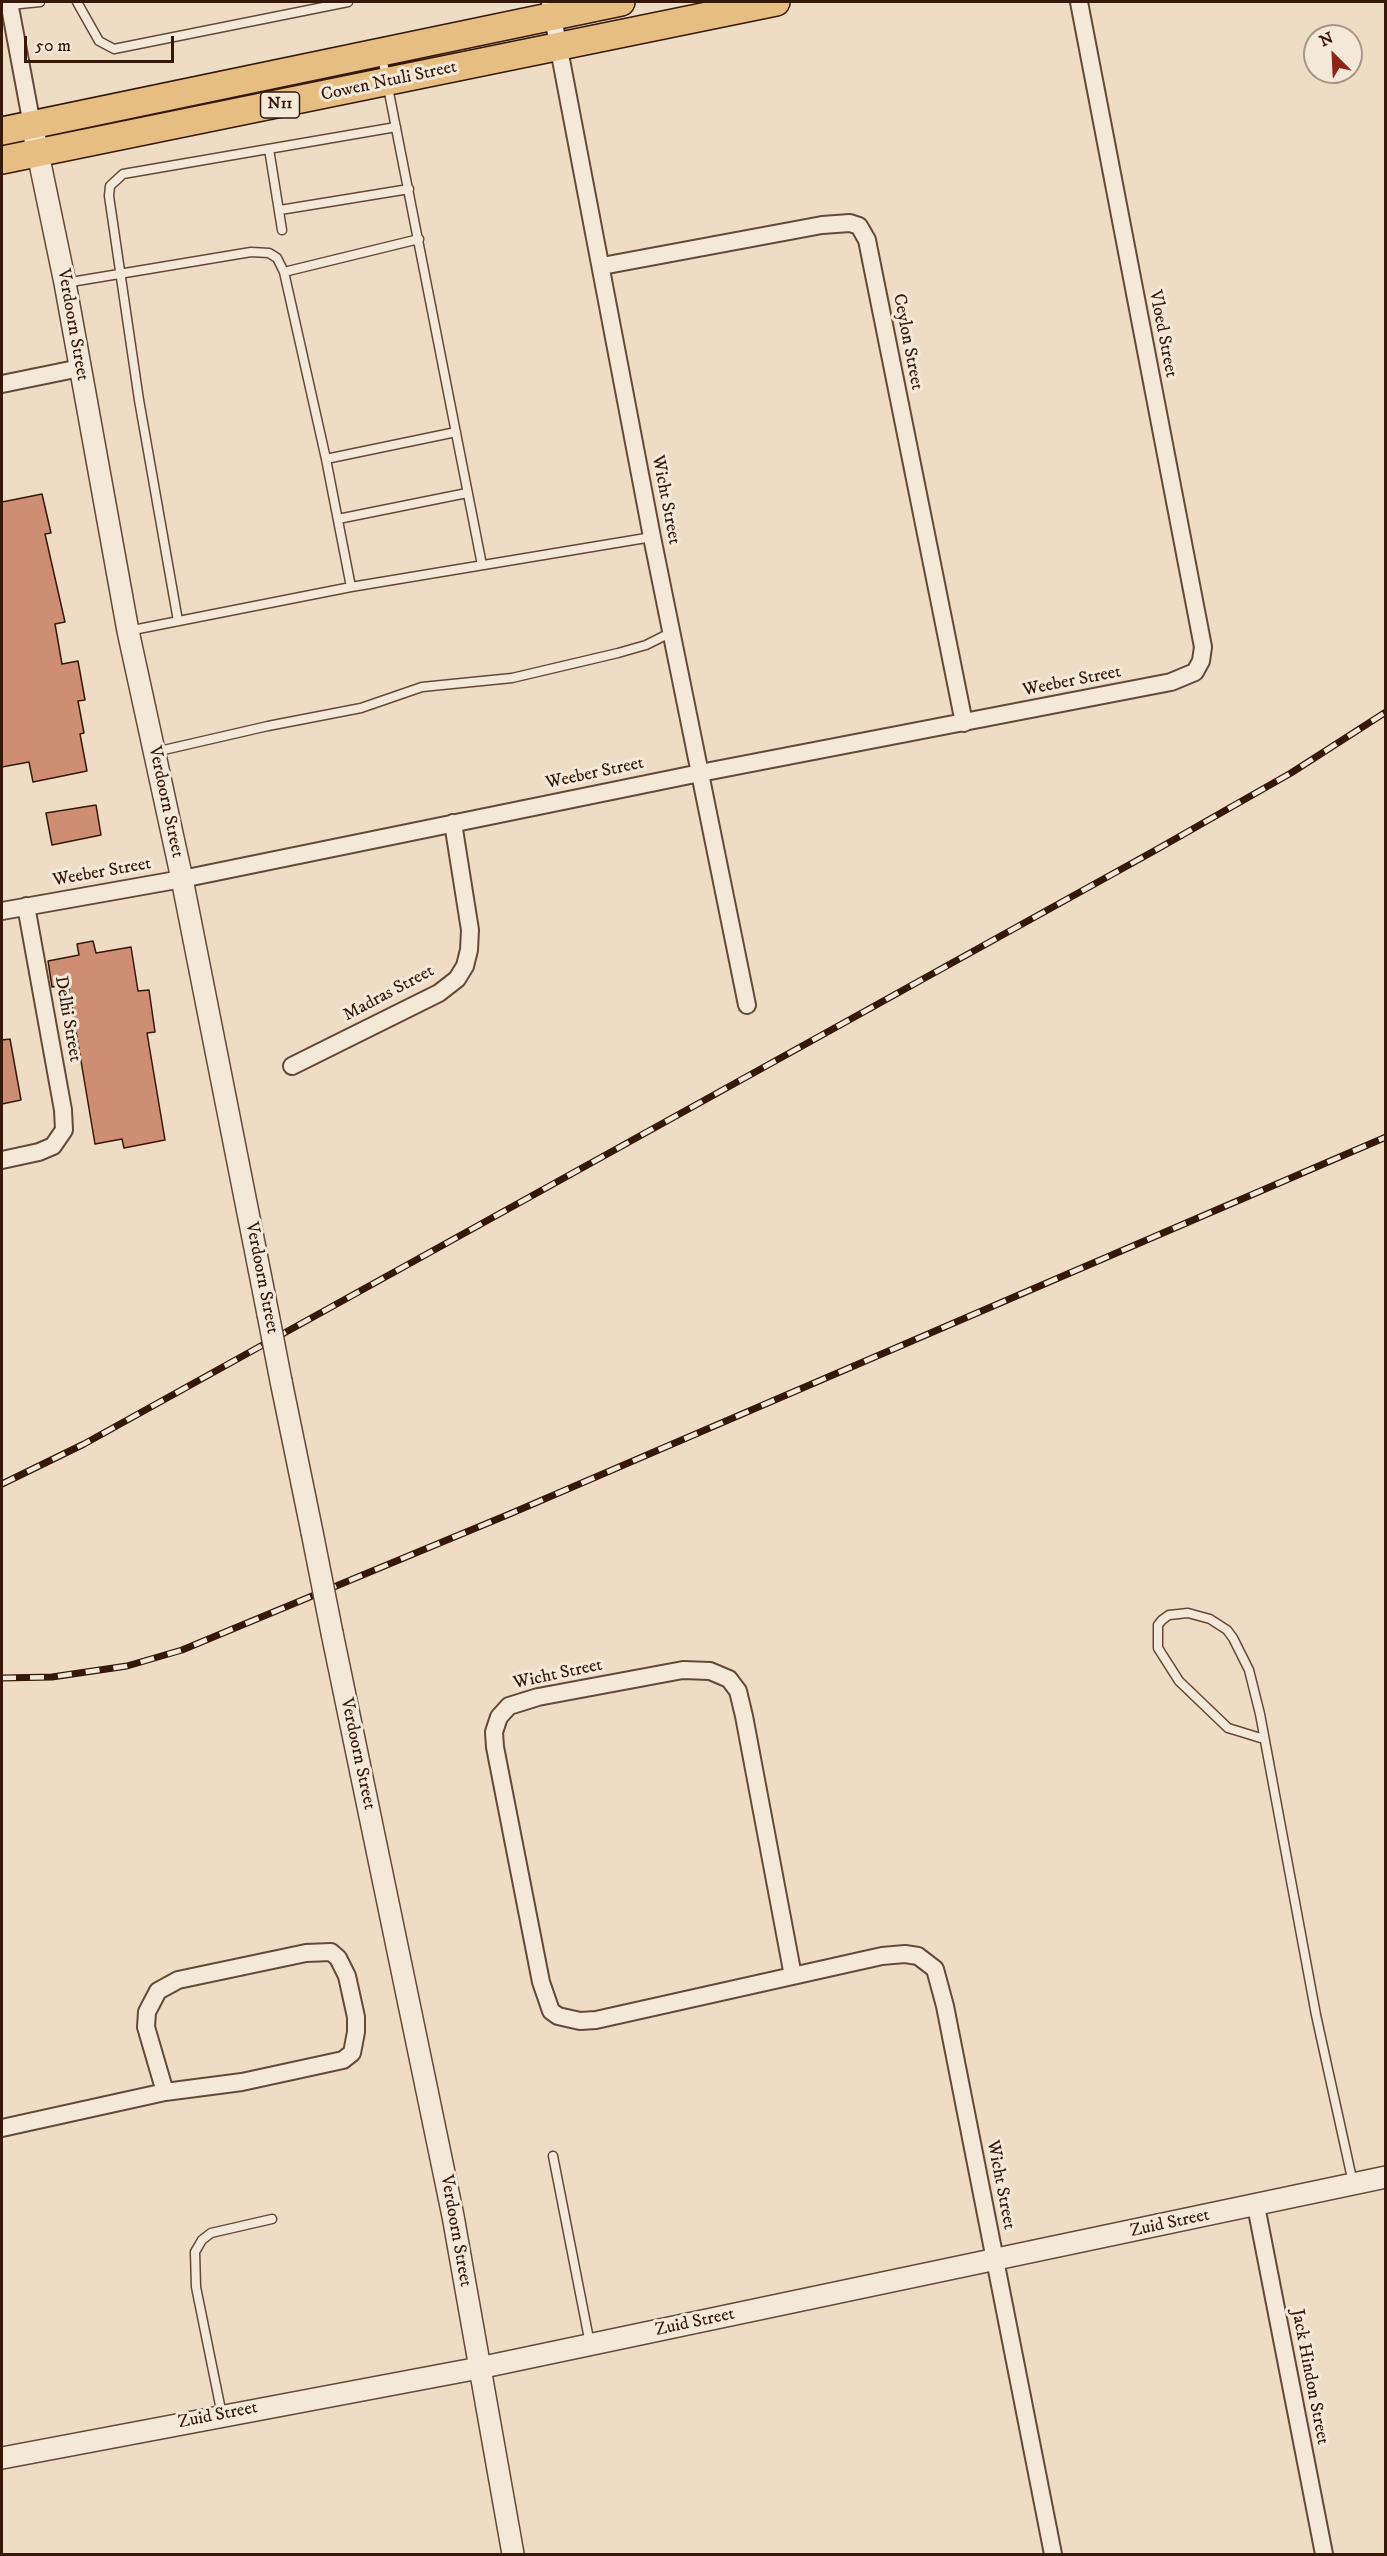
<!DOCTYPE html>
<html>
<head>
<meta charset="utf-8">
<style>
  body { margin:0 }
  #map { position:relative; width:1387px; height:2556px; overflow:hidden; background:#eeddc4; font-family:"IM FELL DW Pica",serif }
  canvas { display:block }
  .frame { position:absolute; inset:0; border:3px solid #361809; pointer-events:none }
  .north { position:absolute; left:1303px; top:24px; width:60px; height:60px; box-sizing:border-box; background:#f4e9d9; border:2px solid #a89586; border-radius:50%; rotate:336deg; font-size:16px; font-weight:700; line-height:24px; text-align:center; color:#361809 }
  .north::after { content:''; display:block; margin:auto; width:21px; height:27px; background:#8f2418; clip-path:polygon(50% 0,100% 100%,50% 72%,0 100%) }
  .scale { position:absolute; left:24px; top:36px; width:150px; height:27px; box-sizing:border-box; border:3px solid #361809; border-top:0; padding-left:8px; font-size:18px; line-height:21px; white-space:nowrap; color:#361809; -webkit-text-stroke:4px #f4e9d9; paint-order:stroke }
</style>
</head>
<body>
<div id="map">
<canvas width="1387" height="2556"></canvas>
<div class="frame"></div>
<div class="north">N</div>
<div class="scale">50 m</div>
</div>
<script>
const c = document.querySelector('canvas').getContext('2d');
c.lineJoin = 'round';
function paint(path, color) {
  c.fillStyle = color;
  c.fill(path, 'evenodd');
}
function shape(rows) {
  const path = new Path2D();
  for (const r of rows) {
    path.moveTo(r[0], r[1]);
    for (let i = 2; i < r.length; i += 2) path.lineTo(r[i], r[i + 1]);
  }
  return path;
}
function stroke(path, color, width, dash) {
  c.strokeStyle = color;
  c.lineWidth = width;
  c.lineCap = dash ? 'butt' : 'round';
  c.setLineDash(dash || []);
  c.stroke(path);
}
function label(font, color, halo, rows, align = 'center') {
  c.font = font + ' "IM FELL DW Pica",serif';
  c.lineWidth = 6;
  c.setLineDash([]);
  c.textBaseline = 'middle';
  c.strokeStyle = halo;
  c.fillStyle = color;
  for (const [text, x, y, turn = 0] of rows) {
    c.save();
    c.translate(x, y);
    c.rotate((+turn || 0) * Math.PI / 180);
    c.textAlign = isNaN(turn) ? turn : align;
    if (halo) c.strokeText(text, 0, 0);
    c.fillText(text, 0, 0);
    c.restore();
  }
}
const building = shape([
  [42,494,51,533,45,534,65,622,55,624,62,664,78,661,85,700,78,701,84,733,80,734,87,771,33,782,29,762,2,767,2,502,42,494],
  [96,805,101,835,52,845,46,813,96,805],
  [93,941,96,953,131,947,138,991,149,990,155,1032,147,1033,165,1140,124,1148,122,1139,95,1144,68,984,52,987,48,961,79,955,77,944,93,941],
  [10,1039,21,1100,2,1104,2,1040,10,1039]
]);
paint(building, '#ce8e73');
stroke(building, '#361809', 1.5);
const service = shape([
  [77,2,99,41,114,49,348,2],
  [10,5,40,2],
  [382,57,482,565],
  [269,149,282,230],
  [280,210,409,189],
  [284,272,419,239],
  [65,283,251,252,269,253,277,258,284,272,326,459,351,587],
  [326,459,456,432],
  [338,519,467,493],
  [178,621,139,400,109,196,110,186,123,174,396,127],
  [128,631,351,587,652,537],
  [155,752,268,726,361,708,422,687,512,678,618,653,646,645,672,632],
  [1264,1739,1228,1728,1179,1681,1158,1648,1158,1625,1162,1620,1169,1615,1188,1613,1210,1619,1227,1630,1233,1638,1249,1670,1260,1714,1316,2015,1353,2183],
  [553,2156,590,2344],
  [222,2415,196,2287,195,2252,202,2240,211,2233,272,2219]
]);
const minor = shape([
  [9,2,32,125],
  [550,2,652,537,747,1005],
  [602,266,822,225,850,223,859,226,867,240,964,723],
  [2,384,80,368],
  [2,911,182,879,700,773,1171,682,1195,672,1201,661,1203,647,1079,2],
  [292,1066,439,993,457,979,465,966,469,950,470,930,453,823],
  [2,1160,39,1152,53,1146,64,1130,63,1110,26,906],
  [793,1976,744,1716,738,1691,729,1679,710,1671,683,1670,538,1697,509,1706,499,1717,494,1732,495,1747,541,1982,551,2011,558,2016,580,2021,596,2020,882,1956,905,1954,918,1956,935,1969,945,2006,1053,2554],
  [2,2128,165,2092,242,2082,343,2060,352,2053,356,2032,356,2017,347,1976,338,1958,331,1952,306,1953,178,1980,158,1991,147,2012,146,2027,165,2092],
  [1256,2206,1324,2554]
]);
const tertiary = shape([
  [32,125,65,283,128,631,182,879,268,1314],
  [281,1381,312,1532],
  [332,1633,453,2216,513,2554],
  [2,2458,479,2368,1386,2177]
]);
const trunk = shape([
  [2,131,621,2],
  [2,160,776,2]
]);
stroke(service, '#644938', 11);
stroke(minor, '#644938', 20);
stroke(tertiary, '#644938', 24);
stroke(trunk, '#361809', 30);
stroke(service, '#f4e9d9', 8);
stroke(minor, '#f4e9d9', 16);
stroke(tertiary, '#f4e9d9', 21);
stroke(trunk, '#e7be82', 27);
const rail = shape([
  [2,1484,84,1444,1154,851,1291,773,1386,712],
  [2,1678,52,1677,127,1666,182,1650,512,1513,1386,1137]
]);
stroke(rail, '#361809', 7);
stroke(rail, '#f4e9d9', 4.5, [14]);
const tertiaryBridge = shape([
  [268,1314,281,1381],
  [312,1532,332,1633]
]);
stroke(tertiaryBridge, '#644938', 24, []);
stroke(tertiaryBridge, '#f4e9d9', 21);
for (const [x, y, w] of [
  [280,105,39]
]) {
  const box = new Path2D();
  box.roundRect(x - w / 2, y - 13, w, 26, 4.5);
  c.fillStyle = '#f4e9d9';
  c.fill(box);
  stroke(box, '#361809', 1.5);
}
label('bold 16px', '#361809', null, [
  ["N11",280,105]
]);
label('18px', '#361809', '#f4e9d9', [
  ["Cowen Ntuli Street",389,82,-12],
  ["Verdoorn Street",72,325,80],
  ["Vloed Street",1162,334,79],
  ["Ceylon Street",907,342,79],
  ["Wicht Street",665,500,79],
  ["Weeber Street",1072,682,-11],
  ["Weeber Street",595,774,-12],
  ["Verdoorn Street",165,802,78],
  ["Weeber Street",102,873,-10],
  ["Madras Street",389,994,-28],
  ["Delhi Street",67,1019,80],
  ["Verdoorn Street",261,1278,79],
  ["Wicht Street",558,1675,-12],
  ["Verdoorn Street",357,1754,78],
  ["Wicht Street",1000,2185,79],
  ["Zuid Street",1170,2224,-12],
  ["Verdoorn Street",455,2231,80],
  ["Zuid Street",695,2323,-12],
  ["Jack Hindon Street",1309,2377,79],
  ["Zuid Street",218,2416,-11]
]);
</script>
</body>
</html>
